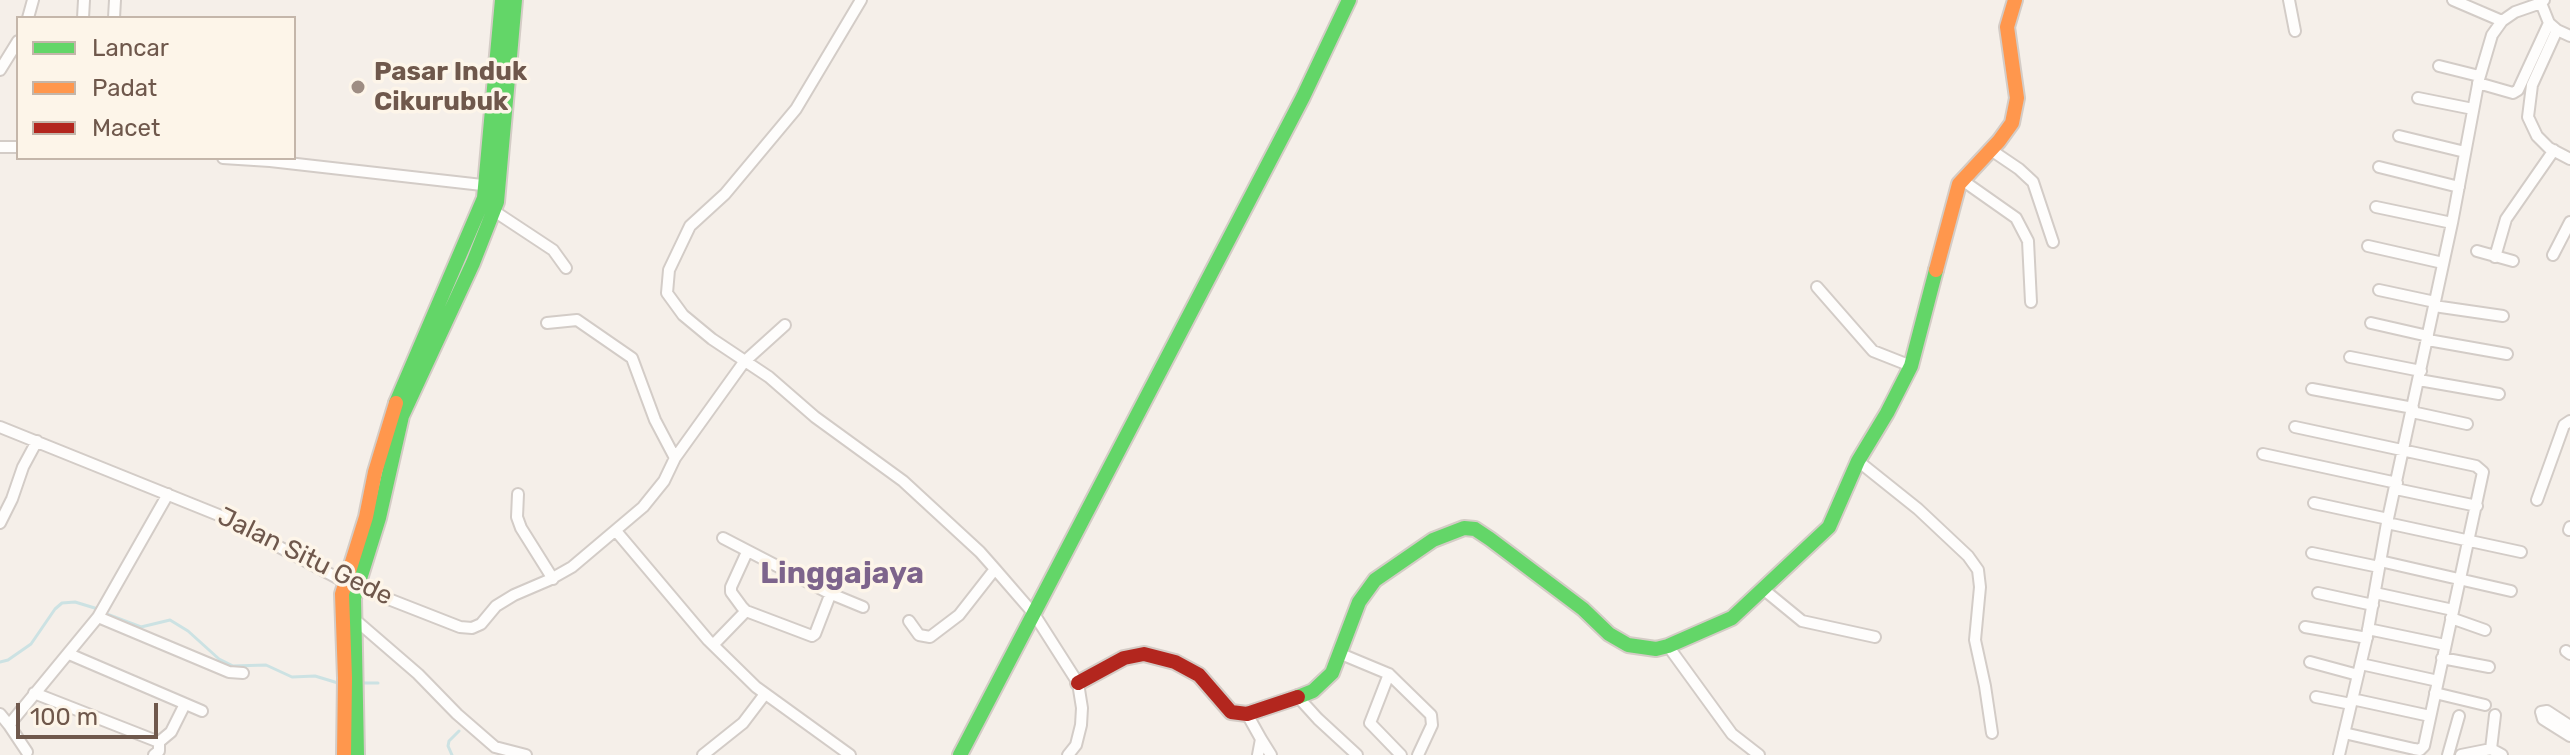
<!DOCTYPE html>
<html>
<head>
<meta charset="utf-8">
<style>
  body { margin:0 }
  #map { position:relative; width:2570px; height:755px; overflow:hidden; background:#f5efe9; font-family:Rubik,sans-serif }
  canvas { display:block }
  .legend { position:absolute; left:16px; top:16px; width:280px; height:144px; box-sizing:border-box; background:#fdf5e9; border:2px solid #c4b6aa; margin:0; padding:10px 14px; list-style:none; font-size:24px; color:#6f584c }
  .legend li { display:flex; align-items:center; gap:16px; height:40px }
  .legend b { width:40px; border:2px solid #c4b6aa }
  .scale { position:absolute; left:16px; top:703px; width:142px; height:36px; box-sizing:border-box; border:4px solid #6f584c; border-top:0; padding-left:10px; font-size:24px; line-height:28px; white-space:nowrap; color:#6f584c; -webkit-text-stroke:6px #fdf5e9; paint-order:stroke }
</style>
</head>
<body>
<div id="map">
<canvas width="2570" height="755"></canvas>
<ul class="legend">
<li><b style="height:10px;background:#63d668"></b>Lancar</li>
<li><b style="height:10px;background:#ff974d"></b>Padat</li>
<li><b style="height:10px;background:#b3261e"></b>Macet</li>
</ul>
<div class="scale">100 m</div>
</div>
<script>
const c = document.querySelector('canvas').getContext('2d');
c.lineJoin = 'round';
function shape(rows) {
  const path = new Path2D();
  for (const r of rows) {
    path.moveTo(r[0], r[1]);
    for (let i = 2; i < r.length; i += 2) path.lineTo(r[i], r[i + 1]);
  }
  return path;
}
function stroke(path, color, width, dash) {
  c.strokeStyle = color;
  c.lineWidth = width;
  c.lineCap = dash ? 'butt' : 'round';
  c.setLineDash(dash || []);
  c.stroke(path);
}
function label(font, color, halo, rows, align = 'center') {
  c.font = font + ' Rubik,sans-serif';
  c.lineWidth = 7;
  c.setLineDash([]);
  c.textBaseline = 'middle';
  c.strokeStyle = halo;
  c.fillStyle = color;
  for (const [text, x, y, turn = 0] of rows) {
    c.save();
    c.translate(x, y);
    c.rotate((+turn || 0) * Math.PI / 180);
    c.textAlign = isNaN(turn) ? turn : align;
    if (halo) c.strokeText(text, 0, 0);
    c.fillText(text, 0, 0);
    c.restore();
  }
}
stroke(shape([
  [104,613,141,627,170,620,188,631,219,659,233,666,266,665,292,677,315,676,338,683],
  [0,662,8,660,31,644,55,609,62,603,75,602,98,609],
  [362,683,378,683],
  [452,755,448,746,449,741,459,731]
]), '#cce2e3', 3);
const street = shape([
  [861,0,796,109,725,194,690,226,669,270,667,293,683,315,712,339,769,377,815,417,903,481,980,552,995,569,1034,614,1078,683,1082,708,1081,725,1076,745,1068,755],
  [2289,0,2295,31],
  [2453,0,2502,21],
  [2541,3,2549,23,2557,30,2570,36],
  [28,18,33,0],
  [83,18,84,0],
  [114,18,115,0],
  [2557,30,2532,85,2528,117,2537,136,2549,148,2570,159],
  [2439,66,2479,76],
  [0,70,18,41],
  [2478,83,2513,93,2518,90,2549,23],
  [2418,98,2473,109],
  [2399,136,2465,152],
  [0,147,18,147],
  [1991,150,2019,169,2033,182,2053,242],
  [223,158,270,161,491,186],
  [2379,167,2459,187],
  [1962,180,2016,218,2028,241,2031,302],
  [2376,207,2452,223],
  [494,211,553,250,566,268],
  [2368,246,2443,263],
  [2477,251,2513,261],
  [2553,255,2570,222],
  [2495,257,2506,219,2554,150],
  [1817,287,1873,351,1911,366],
  [2379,290,2435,302],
  [2434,306,2503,316],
  [547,323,577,320,632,358,655,420,675,458],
  [2371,323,2428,336],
  [2428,340,2507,354],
  [2350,357,2421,371],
  [2419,380,2499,394],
  [2312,389,2413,408],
  [2412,412,2467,424],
  [0,427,221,516,345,582,460,627,472,628,481,624,496,606,514,595,549,580,572,567,643,507,664,481,675,458,744,362,785,325],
  [2295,427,2476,466,2483,472,2424,746,2420,750,2414,749,2344,733],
  [2263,454,2397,483],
  [1858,461,1918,509,1968,556,1978,570,1980,587,1975,640,1985,686,1992,733],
  [2396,489,2477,506],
  [518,494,517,517,521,528,553,579],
  [2537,500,2564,425,2570,421],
  [2314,503,2388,519],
  [0,523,12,499,23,467,37,441],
  [2387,523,2521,552],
  [2569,530,2570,527],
  [616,531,708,640,756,687,850,755],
  [723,538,829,593,863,607],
  [747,552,731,587,731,592,742,607,746,611,812,636,815,634,839,572],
  [2312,553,2379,567],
  [2380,561,2511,591],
  [1763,589,1802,621,1875,637],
  [2318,593,2373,605],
  [2375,593,2453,610],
  [98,617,229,672,243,673],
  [352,617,418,674,457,714,495,747,526,755],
  [2451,618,2485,630],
  [909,621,919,635,930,637,959,615,995,569],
  [2305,627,2367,638],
  [2368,629,2445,645],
  [713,645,746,611],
  [1668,646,1732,734,1759,755],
  [2566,651,2570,654],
  [69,654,202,711],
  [1341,654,1389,674,1431,715,1432,725,1418,755],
  [2442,658,2489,667],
  [2310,662,2358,675],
  [2361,664,2438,681],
  [1389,674,1370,723,1401,755],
  [34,693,159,742,159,751,154,755],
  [2435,693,2485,705],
  [1298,697,1318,719,1357,755],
  [2316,697,2351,704],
  [2352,699,2430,716],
  [0,714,9,725,98,617,168,494],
  [1247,714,1261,739,1258,755],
  [9,725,27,752],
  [2570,726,2547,711,2541,712,2543,719,2570,736],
  [1261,739,1271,755],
  [159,742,171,732,185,704],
  [2491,749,2495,715],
  [703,755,743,723,765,694],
  [2339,755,2366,641,2387,523,2452,223,2479,79,2492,35,2502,21,2515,12,2541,3,2544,0],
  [2448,755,2459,716],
  [2461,755,2491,749,2502,755]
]);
const fast = shape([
  [396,403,484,198,502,0],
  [1298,697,1313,691,1332,673,1359,602,1375,580,1433,540,1464,528,1475,529,1490,539,1583,609,1609,634,1628,645,1656,649,1668,646,1732,618,1829,527,1858,461,1887,413,1911,366,1936,270],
  [357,755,354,598,379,518,402,416,473,263,497,202,515,0],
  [960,755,1303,97,1349,0]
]);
const slow = shape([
  [1936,270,1959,184,1999,141,2012,123,2017,98,2007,27,2015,0],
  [344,755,345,678,342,594,366,517,375,472,396,403]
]);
const jam = shape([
  [1078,683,1124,658,1144,654,1175,662,1199,675,1231,712,1247,714,1298,697]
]);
stroke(street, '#d3ccc7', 14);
stroke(fast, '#d4ccc6', 18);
stroke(slow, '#d4ccc6', 18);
stroke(jam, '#d4ccc6', 18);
stroke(street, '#fefdfc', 10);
stroke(fast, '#63d668', 14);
stroke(slow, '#ff974d', 14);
stroke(jam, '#b3261e', 14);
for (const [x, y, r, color] of [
  [358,87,8,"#9e8d83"]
]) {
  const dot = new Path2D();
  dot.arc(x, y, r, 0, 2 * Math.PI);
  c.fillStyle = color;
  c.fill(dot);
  stroke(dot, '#fdf5e9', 3);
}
label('bold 26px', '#6f584c', '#fdf5e9', [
  ["Pasar Induk",374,72],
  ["Cikurubuk",374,102]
], 'left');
label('26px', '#6f584c', '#fdf5e9', [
  ["Jalan Situ Gede",305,557,26]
]);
label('bold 30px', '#7d648c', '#fdf5e9', [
  ["Linggajaya",842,574]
]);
</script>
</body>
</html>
